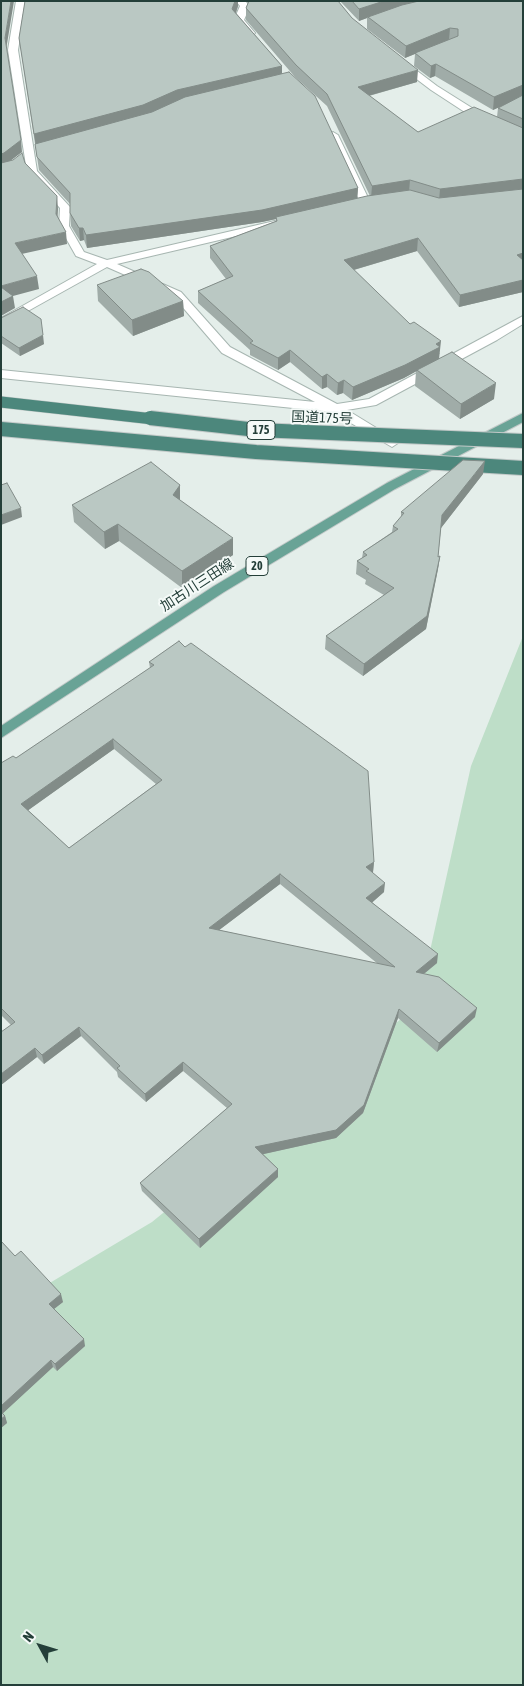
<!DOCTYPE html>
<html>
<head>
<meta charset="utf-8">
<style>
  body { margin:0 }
  #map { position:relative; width:524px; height:1686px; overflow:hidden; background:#e4eeea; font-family:"Asap Condensed",sans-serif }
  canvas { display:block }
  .frame { position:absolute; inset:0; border:2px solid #243f39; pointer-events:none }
  .north { position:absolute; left:15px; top:1621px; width:50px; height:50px; -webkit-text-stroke:4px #f5faf8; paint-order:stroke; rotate:309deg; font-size:14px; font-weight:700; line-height:20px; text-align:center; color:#243f39 }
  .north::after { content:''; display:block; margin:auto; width:18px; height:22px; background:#243f39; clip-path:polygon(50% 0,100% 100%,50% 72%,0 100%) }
</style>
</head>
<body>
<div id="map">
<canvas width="524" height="1686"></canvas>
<div class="frame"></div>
<div class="north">N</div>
</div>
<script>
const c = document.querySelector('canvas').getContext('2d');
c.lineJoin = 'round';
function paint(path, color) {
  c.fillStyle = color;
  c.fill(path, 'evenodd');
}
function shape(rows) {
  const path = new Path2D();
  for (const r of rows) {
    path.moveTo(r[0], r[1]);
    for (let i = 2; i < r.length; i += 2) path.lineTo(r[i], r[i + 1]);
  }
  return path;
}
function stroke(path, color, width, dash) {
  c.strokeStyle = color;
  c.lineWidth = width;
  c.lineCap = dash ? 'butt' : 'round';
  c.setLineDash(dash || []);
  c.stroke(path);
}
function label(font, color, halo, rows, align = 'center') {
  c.font = font + ' "Asap Condensed","Noto Sans JP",sans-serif';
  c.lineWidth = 4;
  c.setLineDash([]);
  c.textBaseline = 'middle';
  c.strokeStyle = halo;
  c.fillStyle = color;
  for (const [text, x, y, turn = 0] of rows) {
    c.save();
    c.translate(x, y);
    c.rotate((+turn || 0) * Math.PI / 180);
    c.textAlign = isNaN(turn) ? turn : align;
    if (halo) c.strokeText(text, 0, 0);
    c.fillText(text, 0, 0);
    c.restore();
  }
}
paint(shape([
  [523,636,523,1685,1,1685,1,1312,152,1222,418,1005,471,766]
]), '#bedec8');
const minor = shape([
  [16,1,26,1,18,50,37,171,70,207,69,226,84,252,107,260,279,220,284,223,279,226,117,264,181,292,230,347,337,404,369,399,523,316,523,324,497,340,376,405,347,410,396,440,398,443,392,447,332,412,1,378,1,370,315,402,222,353,173,296,107,267,1,326,1,318,97,264,76,256,59,226,60,208,27,172,8,50,16,1],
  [236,1,245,1,250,6,244,20,255,33,253,35,247,35,234,20,240,6,236,1],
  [398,61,404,61,437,86,488,118,523,134,523,141,480,122,431,90,398,65,398,61],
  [333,132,338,135,371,204,370,206,366,207,361,204,328,135,333,132]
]);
const primary = shape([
  [523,413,523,422,395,489,224,592,1,738,1,726,214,586,387,483,523,413]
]);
stroke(minor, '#a7b6b1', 2);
stroke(primary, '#c2c9c8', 2);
paint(minor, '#fff');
paint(primary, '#69a396');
const trunkBridgeFar1 = shape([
  [1,402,162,420]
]);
const trunkBridge = shape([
  [150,418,257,430,523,441],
  [1,429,256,452,523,468]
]);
stroke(trunkBridgeFar1, '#c2c9c8', 12, []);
stroke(trunkBridge, '#c2c9c8', 16, []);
stroke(trunkBridgeFar1, '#4c877c', 11);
stroke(trunkBridge, '#4c877c', 14);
paint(shape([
  [25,1,238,1,238,6,236,13,282,66,282,74,358,188,357,199,370,196,327,106,295,77,246,20,246,8,248,2,247,1,338,1,352,18,417,82,369,96,418,132,497,117,498,108,500,106,493,110,435,76,430,78,414,66,415,54,405,58,367,29,367,18,359,21,340,1,523,1,523,292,459,307,417,251,354,270,440,354,439,354,439,359,494,399,460,419,415,386,416,371,404,378,352,400,343,393,337,395,327,387,322,389,290,362,278,370,250,355,250,350,198,303,198,291,226,279,210,258,210,246,276,221,276,219,262,222,87,248,84,240,80,241,71,226,70,213,70,204,39,170,19,38],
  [97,285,183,301,184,316,133,336,98,301],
  [1,318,44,344,20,356,1,343],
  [483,474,441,528,438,557,440,556,438,569,426,629,363,676,325,649,326,636,384,595,365,584,366,580,356,574,357,561,362,558,363,552,392,532,393,526,401,517,401,512],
  [180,485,180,500,233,555,182,588,119,541,105,549,74,522,72,505],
  [179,641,374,862,373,872,372,872,384,892,372,902,437,963,424,974,475,1017,437,1052,398,1018,363,1113,336,1138,263,1154,278,1169,278,1177,200,1248,142,1191,140,1183,227,1108,183,1071,146,1102,118,1077,117,1072,81,1036,44,1064,37,1057,1,1085,1,1032,11,1025,1,1015,1,763,16,758,150,668,149,662],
  [114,749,156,784,69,848,28,810],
  [280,884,378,964,219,930],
  [1,1241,15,1256,63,1302,54,1309,85,1346,57,1371,53,1367,3,1413,5,1416,7,1423,1,1428]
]), '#a0aca8');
paint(shape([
  [11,1,14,1,6,50,5,38],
  [235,1,238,1,238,6,233,21,232,9],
  [384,1,434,1,368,17,367,18,359,21,359,9],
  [450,28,449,40,405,58,406,46],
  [436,64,435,76,430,78,431,66],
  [282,66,282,78,143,117,36,147,34,134,177,90],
  [418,70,417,82,357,99,358,87],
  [523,85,523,97,493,110,494,97],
  [21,140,22,152,5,165,1,166,1,154],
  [523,179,523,191,439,201,440,189],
  [410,180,409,192,371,198,372,186],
  [358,188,357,201,276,217,276,219,262,222,87,248,86,235],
  [57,196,58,209,57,227,56,214],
  [79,228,83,228,84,240,80,241],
  [66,232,67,244,17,255,15,243],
  [418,238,417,251,343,273,344,260],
  [523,253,523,265,517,255],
  [37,276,39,289,13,296,15,308,1,316,1,286],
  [523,280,523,292,459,307,460,295],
  [183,301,184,316,133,336,132,320],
  [43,335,44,344,20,356,19,348],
  [441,341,439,359,404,378,352,400,353,387],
  [290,350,290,362,278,370,278,358],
  [327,374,327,387,322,389,322,377],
  [344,380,343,393,337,395,338,383],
  [496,383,494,399,460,419,461,404],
  [485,461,483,474,441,528,442,515],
  [180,485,180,502,173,495],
  [21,508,22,517,1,525,1,515],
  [118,524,119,541,105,549,104,532],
  [233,538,233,555,182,588,182,571],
  [440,556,438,569,426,629,363,676,364,664],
  [113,739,114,749,23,814,21,804],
  [374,862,373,872,365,877,366,867],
  [280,874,280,884,210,937,209,928],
  [385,883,384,892,366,908,366,898],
  [438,954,437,963,415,981,416,972],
  [477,1008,475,1017,437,1052,439,1043],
  [399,1009,398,1018,363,1113,336,1138,255,1156,255,1147],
  [79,1027,81,1036,44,1064,42,1055],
  [35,1048,37,1057,1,1085,1,1074],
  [183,1062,183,1071,146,1102,145,1094],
  [278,1169,278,1177,200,1248,199,1239],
  [61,1294,63,1302,50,1312,49,1304],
  [84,1339,85,1346,57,1371,55,1364],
  [51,1360,53,1367,1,1415,1,1406],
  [5,1416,7,1423,1,1428,1,1419]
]), '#828c88');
const building = shape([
  [1,1,11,1,5,38,21,140,4,153,1,154,1,1],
  [25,1,235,1,232,9,282,66,177,90,143,105,34,134,19,38,25,1],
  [249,1,338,1,352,18,418,70,358,87,418,132,474,107,523,128,523,179,440,189,410,180,372,186,327,94,296,65,246,8,249,1],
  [352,1,384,1,359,9,352,1],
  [419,1,523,1,523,85,494,97,436,64,431,66,415,53,458,36,458,29,450,28,406,46,368,17,402,5,419,1],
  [289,72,315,96,358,188,262,210,86,235,83,228,79,228,70,213,70,193,37,157,35,144,152,112,185,97,289,72],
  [523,95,523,119,498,108,523,95],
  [22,153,25,163,57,196,56,214,66,232,15,243,37,276,1,286,1,163,13,160,22,153],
  [523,189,523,253,517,255,523,260,523,280,460,295,418,238,344,260,410,324,414,322,441,341,436,344,440,347,405,365,353,387,344,380,338,383,327,374,322,377,290,350,278,358,250,343,253,341,198,291,233,276,210,246,277,221,276,217,367,196,410,190,439,198,523,189],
  [141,269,149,272,183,301,132,320,97,285,141,269],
  [1,287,13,296,1,302,1,287],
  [23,307,41,319,43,335,19,348,1,336,1,318,23,307],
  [452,352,496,383,461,404,417,370,452,352],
  [463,460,485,461,442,515,438,557,440,556,427,616,364,664,326,636,394,588,366,571,369,569,357,561,367,555,363,552,398,529,393,526,404,513,401,512,463,460],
  [151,462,180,485,173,495,233,538,182,571,118,524,104,532,72,505,151,462],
  [7,483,21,508,1,515,1,485,7,483],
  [179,641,185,647,191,643,368,771,374,862,366,867,385,883,366,898,438,954,416,972,439,977,477,1008,439,1043,399,1009,364,1105,336,1130,255,1147,278,1169,199,1239,140,1183,232,1104,183,1062,145,1094,117,1068,120,1066,79,1027,42,1055,35,1048,1,1074,1,1032,15,1022,1,1008,1,763,13,756,16,758,154,665,149,662,179,641],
  [113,739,162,780,69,848,21,804,113,739],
  [280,874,395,967,209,928,280,874],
  [1,1241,15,1256,21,1251,61,1294,49,1304,84,1339,55,1364,51,1360,1,1406,1,1241],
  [1,1412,5,1416,1,1419,1,1412]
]);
paint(building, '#bac8c3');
stroke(building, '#828c88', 1);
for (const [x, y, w] of [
  [261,430,28],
  [257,566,22]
]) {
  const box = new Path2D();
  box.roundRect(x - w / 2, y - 9.5, w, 19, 4);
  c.fillStyle = '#f5faf8';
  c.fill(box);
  stroke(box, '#243f39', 1);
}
label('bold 12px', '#243f39', null, [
  ["175",261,430],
  ["20",257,566]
]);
label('14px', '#243f39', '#f5faf8', [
  ["国道175号",322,418,2],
  ["加古川三田線",197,585,-33]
]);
</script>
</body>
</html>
